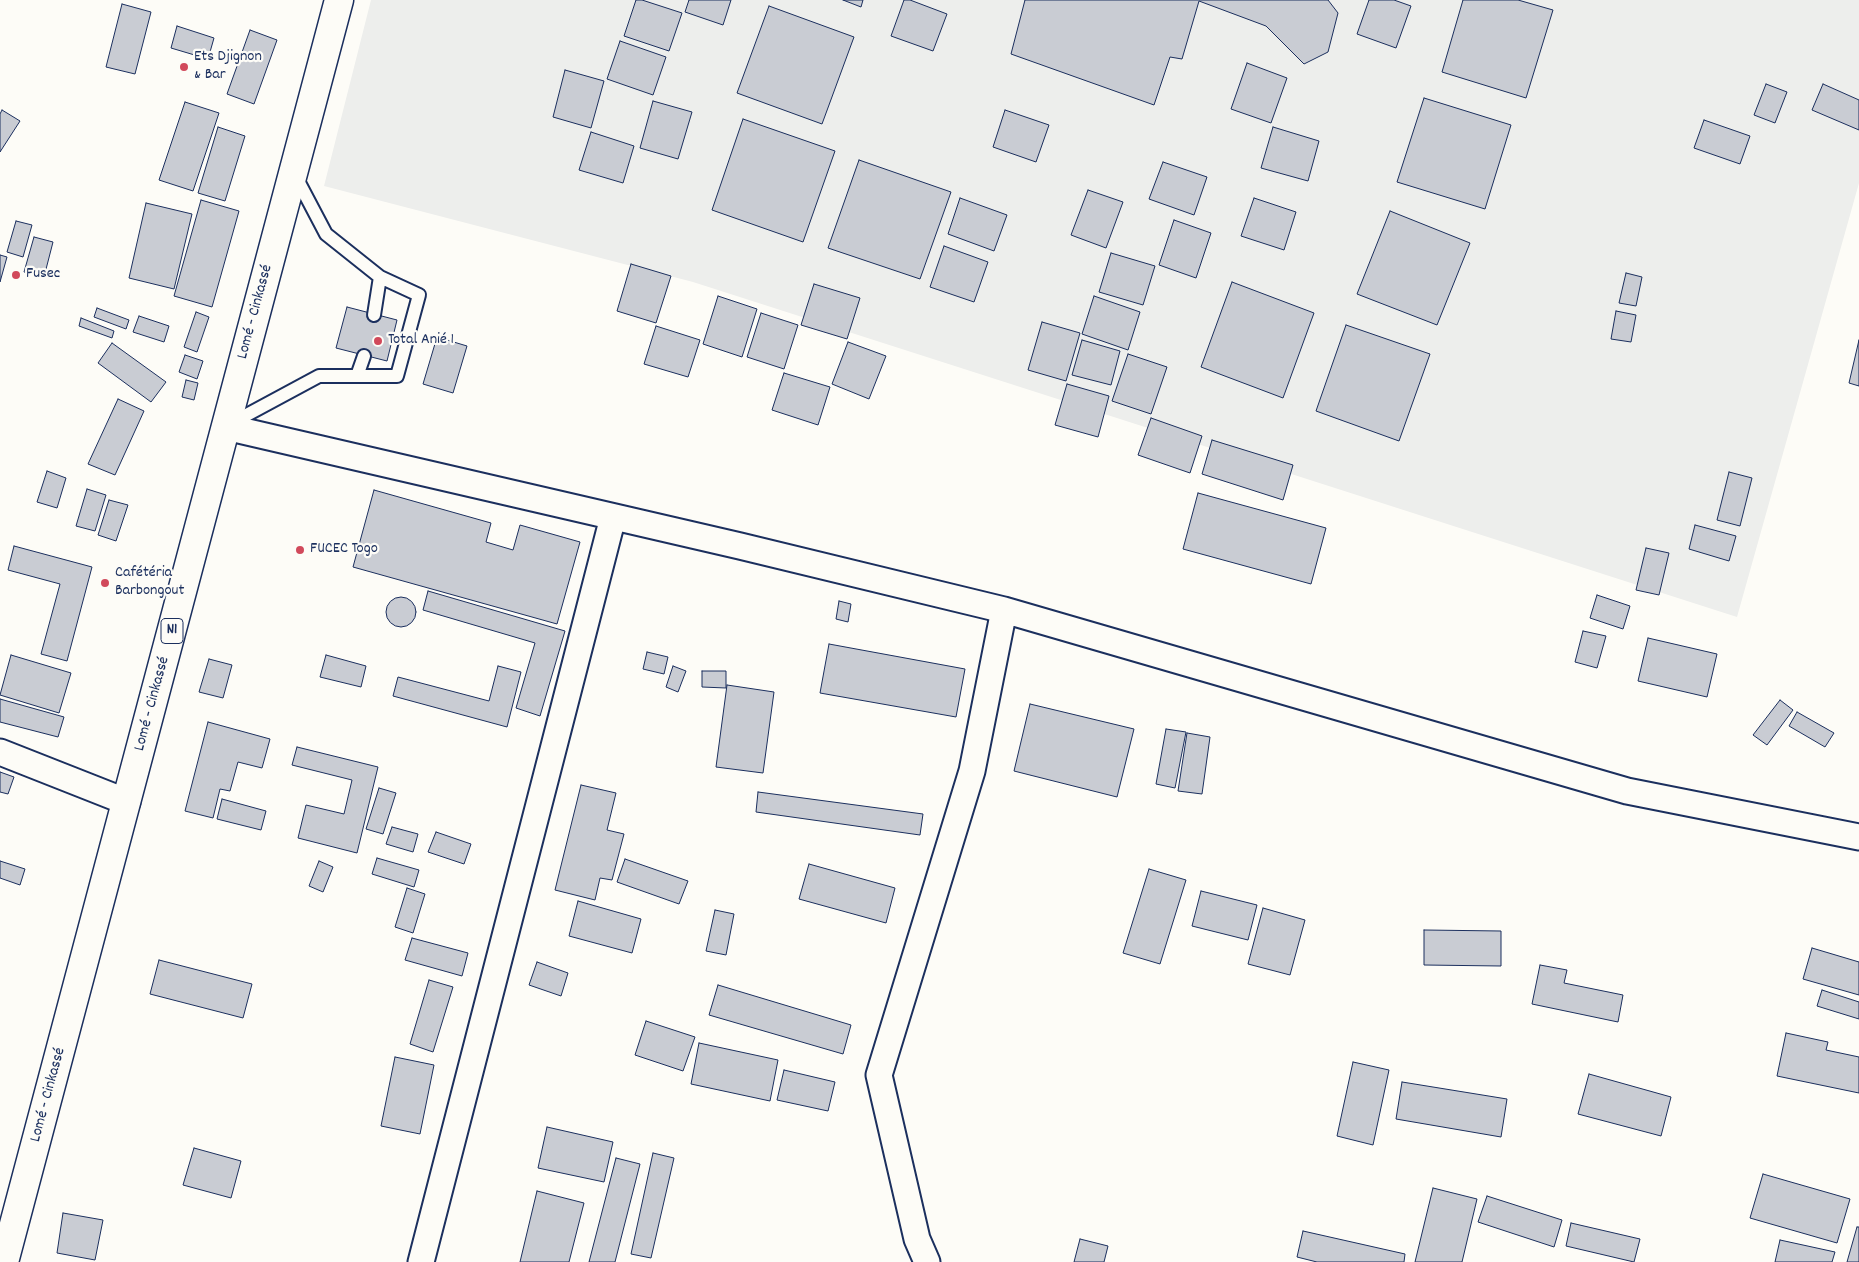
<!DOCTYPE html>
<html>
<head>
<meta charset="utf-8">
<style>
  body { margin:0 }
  canvas { display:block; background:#fdfcf7 }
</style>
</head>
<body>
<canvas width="1859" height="1262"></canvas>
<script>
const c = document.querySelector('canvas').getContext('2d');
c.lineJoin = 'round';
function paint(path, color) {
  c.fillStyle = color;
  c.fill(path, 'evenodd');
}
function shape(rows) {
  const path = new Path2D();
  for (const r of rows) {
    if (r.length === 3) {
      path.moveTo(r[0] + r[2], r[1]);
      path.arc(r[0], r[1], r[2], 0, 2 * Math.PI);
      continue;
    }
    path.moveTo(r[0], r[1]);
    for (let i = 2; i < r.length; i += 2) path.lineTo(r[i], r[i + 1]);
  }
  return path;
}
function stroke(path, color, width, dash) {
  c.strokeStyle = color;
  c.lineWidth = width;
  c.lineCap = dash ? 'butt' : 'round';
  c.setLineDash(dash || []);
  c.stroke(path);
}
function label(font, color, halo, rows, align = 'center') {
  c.font = font + ' Dekko,sans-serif';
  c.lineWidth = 4.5;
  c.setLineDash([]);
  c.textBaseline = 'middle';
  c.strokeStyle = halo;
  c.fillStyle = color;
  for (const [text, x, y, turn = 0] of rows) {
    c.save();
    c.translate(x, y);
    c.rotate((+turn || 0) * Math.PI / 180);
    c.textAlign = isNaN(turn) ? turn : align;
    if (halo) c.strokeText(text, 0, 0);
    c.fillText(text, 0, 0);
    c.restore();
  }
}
paint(shape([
  [371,0,1859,0,1859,183,1737,617,693,282,324,186]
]), '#edeeec');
const building = shape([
  [636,0,642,0,682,13,669,51,624,36,636,0],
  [689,0,731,0,723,25,685,12,689,0],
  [843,0,863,0,861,7,843,0],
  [904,0,910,0,947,14,933,51,891,36,904,0],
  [1025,0,1328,0,1338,13,1328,52,1304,64,1266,26,1199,1,1182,59,1170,57,1154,105,1011,54,1025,0],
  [1369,0,1394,0,1411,6,1396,48,1357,34,1369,0],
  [1463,0,1518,0,1553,10,1526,98,1442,72,1463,0],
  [122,4,151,12,135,74,106,67,122,4],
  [769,6,854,37,822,124,737,93,769,6],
  [177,26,214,38,208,59,171,48,177,26],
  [250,30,277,40,254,104,227,94,250,30],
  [620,41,666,57,653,95,607,79,620,41],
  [1247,63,1287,78,1271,123,1231,109,1247,63],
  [565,70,604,81,591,128,553,117,565,70],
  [1766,84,1787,92,1775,123,1754,115,1766,84],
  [1823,84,1859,100,1859,130,1812,110,1823,84],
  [1424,98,1511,125,1485,209,1397,182,1424,98],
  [653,101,692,112,678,159,640,148,653,101],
  [185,102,219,113,193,191,159,180,185,102],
  [2,110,20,121,0,152,0,114,2,110],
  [1005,110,1049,125,1036,162,993,147,1005,110],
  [743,119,835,151,803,242,712,210,743,119],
  [1704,120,1750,136,1740,164,1694,148,1704,120],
  [218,127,245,136,225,201,198,193,218,127],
  [1273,127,1319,141,1308,181,1261,168,1273,127],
  [591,132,634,146,623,183,579,170,591,132],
  [859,160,951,192,920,279,828,248,859,160],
  [1163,162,1207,177,1194,215,1149,199,1163,162],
  [1088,190,1123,202,1106,248,1071,235,1088,190],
  [960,198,1007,215,994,251,948,234,960,198],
  [1254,198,1296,212,1284,250,1241,236,1254,198],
  [201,200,239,211,212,307,174,296,201,200],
  [146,203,192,214,174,289,129,278,146,203],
  [1390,211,1470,243,1437,325,1357,294,1390,211],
  [1174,220,1211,233,1196,278,1159,265,1174,220],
  [16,221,32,225,23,257,7,252,16,221],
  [34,237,53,242,44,277,24,272,34,237],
  [944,246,988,262,974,302,930,287,944,246],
  [1111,253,1155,266,1143,305,1099,292,1111,253],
  [0,255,7,257,0,282,0,255],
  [631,264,671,276,656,323,617,311,631,264],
  [1626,273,1642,277,1636,306,1619,303,1626,273],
  [1232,282,1314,313,1283,398,1201,367,1232,282],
  [814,284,860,298,847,339,801,325,814,284],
  [718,296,757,309,742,357,703,344,718,296],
  [1094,296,1140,312,1128,350,1082,334,1094,296],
  [347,307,397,320,387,361,336,348,347,307],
  [97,308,129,320,126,329,94,317,97,308],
  [1616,311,1636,315,1631,342,1611,339,1616,311],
  [196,312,209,317,197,352,184,347,196,312],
  [761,313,798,325,784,369,747,357,761,313],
  [139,316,169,326,164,342,133,332,139,316],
  [81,318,114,331,112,338,79,326,81,318],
  [1042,322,1080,333,1066,381,1028,370,1042,322],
  [1346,325,1430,354,1399,441,1316,411,1346,325],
  [656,326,700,340,688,377,644,364,656,326],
  [437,337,467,346,453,393,423,384,437,337],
  [1082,340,1120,351,1111,385,1072,375,1082,340],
  [1859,340,1859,386,1849,383,1859,340],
  [848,342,886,356,869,399,832,384,848,342],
  [112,343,166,382,151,402,98,363,112,343],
  [1128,354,1167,367,1151,414,1112,401,1128,354],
  [185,355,203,361,197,379,179,372,185,355],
  [784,373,830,387,818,425,772,410,784,373],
  [186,380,198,383,194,400,182,397,186,380],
  [1067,384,1109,396,1098,437,1055,425,1067,384],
  [118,399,144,411,115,475,88,464,118,399],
  [1151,418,1202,436,1190,473,1138,455,1151,418],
  [1212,440,1293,465,1283,500,1202,474,1212,440],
  [47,471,66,478,57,508,37,502,47,471],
  [1729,472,1752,478,1740,526,1717,520,1729,472],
  [87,489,106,495,95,531,76,526,87,489],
  [374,490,491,523,486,542,513,550,520,525,580,542,557,624,353,567,374,490],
  [1198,493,1326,528,1311,584,1183,549,1198,493],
  [109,500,128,505,116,541,98,535,109,500],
  [1695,525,1736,536,1729,561,1689,549,1695,525],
  [14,546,92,567,67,661,41,654,60,584,8,570,14,546],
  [1646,548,1669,553,1659,595,1636,590,1646,548],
  [428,591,565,631,540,716,516,708,535,643,423,610,428,591],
  [1597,595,1630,606,1623,629,1590,618,1597,595],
  [401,612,15],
  [839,601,851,604,848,622,836,619,839,601],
  [1583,631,1606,636,1597,668,1575,662,1583,631],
  [1648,638,1717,654,1707,697,1638,681,1648,638],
  [829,644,965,669,956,717,820,693,829,644],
  [647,652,668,657,664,674,643,669,647,652],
  [11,655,71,673,59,713,0,695,11,655],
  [326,655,366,666,361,687,320,677,326,655],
  [209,659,232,665,223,698,199,692,209,659],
  [498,666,521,672,507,727,393,696,398,677,489,701,498,666],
  [673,666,686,671,678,692,666,687,673,666],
  [702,671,726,671,726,688,702,687,702,671],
  [727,685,774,692,763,773,716,767,727,685],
  [0,699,64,717,58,737,0,722,0,699],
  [1780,700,1793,710,1767,745,1753,735,1780,700],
  [1030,704,1134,729,1117,797,1014,771,1030,704],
  [1797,712,1834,733,1825,747,1789,726,1797,712],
  [208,722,270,739,262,768,238,762,230,791,220,789,213,818,185,811,208,722],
  [1166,729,1186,732,1175,788,1156,784,1166,729],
  [1187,733,1210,737,1202,794,1178,791,1187,733],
  [297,747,378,767,357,853,298,838,306,805,344,814,352,780,292,765,297,747],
  [0,772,14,777,8,794,0,792,0,772],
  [581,785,616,793,607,830,624,834,612,880,600,878,595,900,555,890,581,785],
  [379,788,396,793,383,834,366,829,379,788],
  [758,792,923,814,920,835,756,812,758,792],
  [222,799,266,811,261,830,217,819,222,799],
  [392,827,418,834,413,852,386,844,392,827],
  [436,832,471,844,464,864,428,852,436,832],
  [377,858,419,870,414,887,372,874,377,858],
  [625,859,688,881,679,904,617,882,625,859],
  [0,861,25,869,20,885,0,878,0,861],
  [319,861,333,867,323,892,309,886,319,861],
  [809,864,895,888,886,923,799,899,809,864],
  [1149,869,1186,880,1160,964,1123,953,1149,869],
  [407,888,425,894,413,933,395,927,407,888],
  [1201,891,1257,905,1248,940,1192,926,1201,891],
  [578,901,641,919,632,953,569,936,578,901],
  [1263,908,1305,920,1290,975,1248,964,1263,908],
  [715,910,734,914,726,955,706,951,715,910],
  [1424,930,1501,931,1501,966,1424,965,1424,930],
  [412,938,468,953,462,976,405,960,412,938],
  [1812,948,1859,962,1859,995,1803,979,1812,948],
  [159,960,252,984,243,1018,150,994,159,960],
  [537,962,568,973,561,996,529,985,537,962],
  [1540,965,1567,970,1564,983,1623,995,1618,1022,1532,1004,1540,965],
  [429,980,453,987,433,1052,410,1044,429,980],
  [718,985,851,1025,843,1054,709,1015,718,985],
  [1822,990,1859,1002,1859,1019,1817,1006,1822,990],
  [646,1021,695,1037,683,1071,635,1055,646,1021],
  [1786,1033,1828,1042,1826,1050,1859,1057,1859,1093,1777,1076,1786,1033],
  [699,1043,778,1060,770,1101,691,1084,699,1043],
  [395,1057,434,1065,420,1134,381,1126,395,1057],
  [1353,1062,1389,1070,1373,1145,1337,1136,1353,1062],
  [784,1070,835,1082,828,1111,777,1100,784,1070],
  [1589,1074,1671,1097,1661,1136,1578,1114,1589,1074],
  [1402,1082,1507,1099,1501,1137,1396,1119,1402,1082],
  [547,1127,613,1142,604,1182,538,1168,547,1127],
  [194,1148,241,1161,231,1198,183,1185,194,1148],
  [653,1153,674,1158,651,1258,631,1254,653,1153],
  [616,1158,640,1164,615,1262,589,1262,616,1158],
  [1763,1174,1850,1199,1837,1243,1750,1218,1763,1174],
  [1433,1188,1477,1199,1462,1262,1415,1262,1433,1188],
  [537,1191,584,1203,569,1262,520,1262,537,1191],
  [1487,1196,1562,1220,1554,1247,1478,1222,1487,1196],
  [63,1213,103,1220,95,1260,57,1253,63,1213],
  [1571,1223,1640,1239,1634,1262,1566,1246,1571,1223],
  [1857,1227,1859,1227,1859,1262,1847,1262,1857,1227],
  [1303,1231,1405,1254,1404,1262,1317,1262,1297,1257,1303,1231],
  [1080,1239,1108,1246,1104,1262,1074,1262,1080,1239],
  [1780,1240,1835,1252,1832,1262,1775,1262,1780,1240]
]);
paint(building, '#c9ccd3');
stroke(building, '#1b2f5e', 1);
const service = shape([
  [374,315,380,277],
  [357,376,364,356],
  [228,425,319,376,397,376,419,295,380,277,326,234,296,177]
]);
const minor = shape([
  [226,427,740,546,1004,610,1627,791,1859,837],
  [0,752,127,802],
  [421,1262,613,517],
  [927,1262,917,1239,879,1075,972,771,1004,610]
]);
const trunk = shape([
  [4,1262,339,0]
]);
stroke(service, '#1b2f5e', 16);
stroke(minor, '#1b2f5e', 29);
stroke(trunk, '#1b2f5e', 31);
stroke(service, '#fdfcf7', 12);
stroke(minor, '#fdfcf7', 25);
stroke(trunk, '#fdfcf7', 28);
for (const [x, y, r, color] of [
  [184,67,5,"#d1495b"],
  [16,275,5,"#d1495b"],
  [378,341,5,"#d1495b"],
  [300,550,5,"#d1495b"],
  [105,583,5,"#d1495b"]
]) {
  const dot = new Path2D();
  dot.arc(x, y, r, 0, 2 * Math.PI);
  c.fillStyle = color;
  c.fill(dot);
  stroke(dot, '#fdfcf7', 2);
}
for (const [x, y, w] of [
  [172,631,22]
]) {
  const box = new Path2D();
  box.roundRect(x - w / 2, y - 12.5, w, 25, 4);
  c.fillStyle = '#fdfcf7';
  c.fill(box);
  stroke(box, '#1b2f5e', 1);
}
label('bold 15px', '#1b2f5e', null, [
  ["N1",172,631]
]);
label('16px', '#1b2f5e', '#fdfcf7', [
  ["Ets Djignon",194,58],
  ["& Bar",194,76],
  ["Fusec",26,275],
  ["Total Anié 1",388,341],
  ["FUCEC Togo",310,550],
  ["Cafétéria",115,574],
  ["Barbongout",115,592]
], 'left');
label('16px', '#1b2f5e', '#fdfcf7', [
  ["Lomé - Cinkassé",256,312,-75],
  ["Lomé - Cinkassé",153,704,-75],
  ["Lomé - Cinkassé",49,1095,-75]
]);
</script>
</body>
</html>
